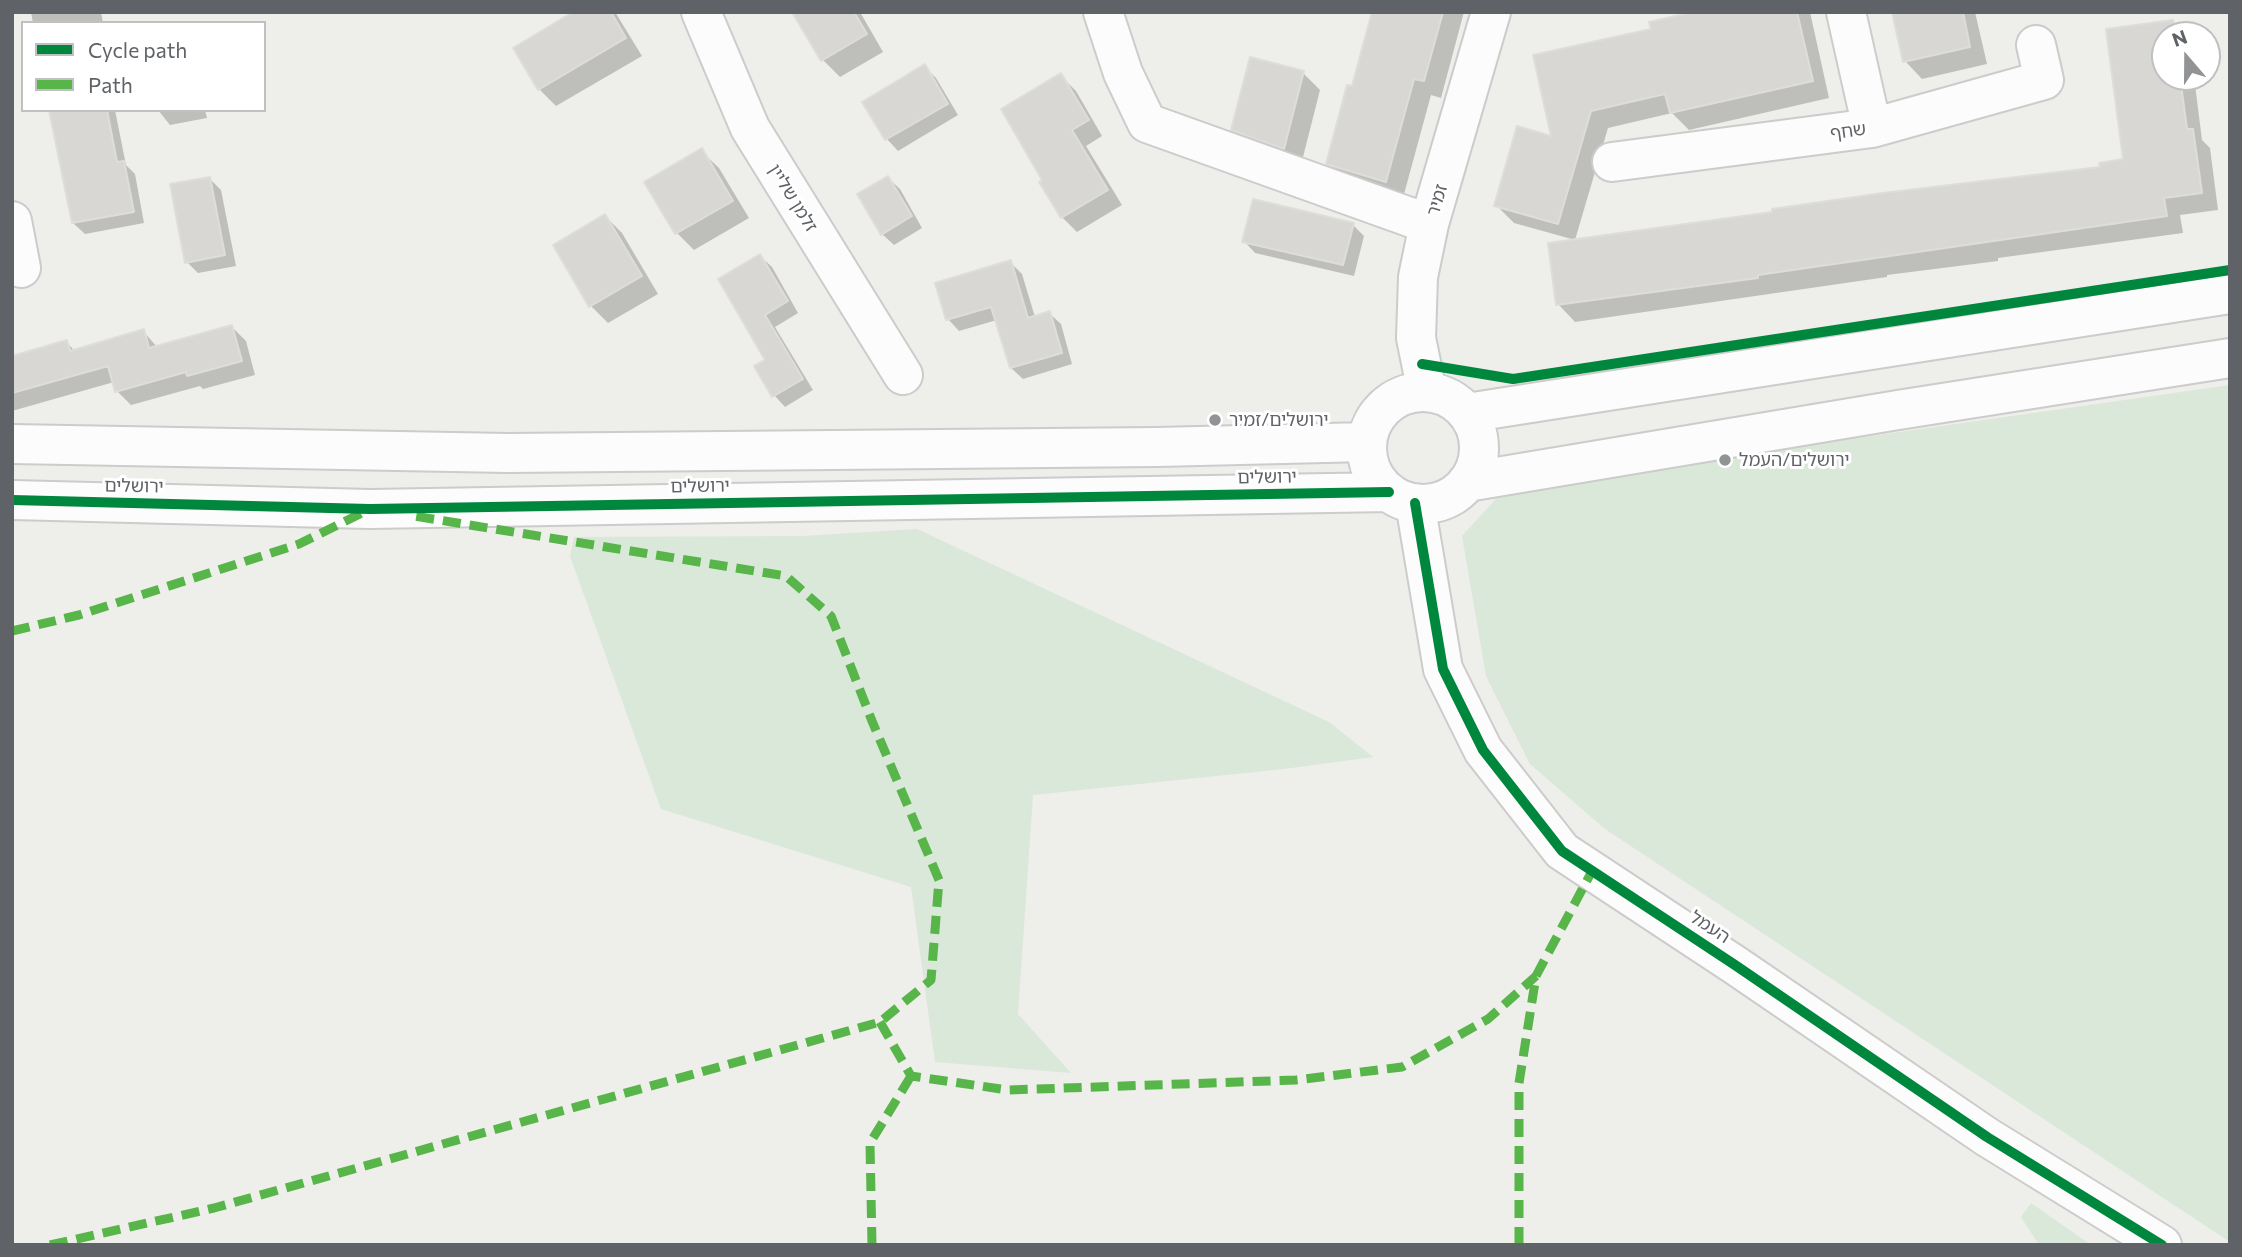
<!DOCTYPE html>
<html>
<head>
<meta charset="utf-8">
<style>
  body { margin:0 }
  #map { position:relative; width:2242px; height:1257px; overflow:hidden; background:#eeeeea; font-family:Commissioner,sans-serif }
  canvas { display:block }
  .frame { position:absolute; inset:0; border:14px solid #5f6267; pointer-events:none }
  .legend { position:absolute; left:21px; top:21px; width:245px; height:91px; box-sizing:border-box; background:#fff; border:2px solid #bfc0c2; margin:0; padding:9px 12px; list-style:none; font-size:21px; color:#5f6267 }
  .legend li { display:flex; align-items:center; gap:14px; height:35px }
  .legend b { width:35px; border:2px solid #bfc0c2 }
  .north { position:absolute; left:2151px; top:21px; width:70px; height:70px; box-sizing:border-box; background:#fff; border:2px solid #bfc0c2; border-radius:50%; rotate:340deg; font-size:19px; font-weight:700; line-height:28px; text-align:center; color:#5f6267 }
  .north::after { content:''; display:block; margin:auto; width:24px; height:32px; background:#919395; clip-path:polygon(50% 0,100% 100%,50% 72%,0 100%) }
</style>
</head>
<body>
<div id="map">
<canvas width="2242" height="1257"></canvas>
<div class="frame"></div>
<ul class="legend">
<li><b style="height:9px;background:#00873e"></b>Cycle path</li>
<li><b style="height:9px;background:#58b549"></b>Path</li>
</ul>
<div class="north">N</div>
</div>
<script>
const c = document.querySelector('canvas').getContext('2d');
c.lineJoin = 'round';
function paint(path, color) {
  c.fillStyle = color;
  c.fill(path, 'evenodd');
}
function shape(rows) {
  const path = new Path2D();
  for (const r of rows) {
    if (r.length === 3) {
      path.moveTo(r[0] + r[2], r[1]);
      path.arc(r[0], r[1], r[2], 0, 2 * Math.PI);
      continue;
    }
    path.moveTo(r[0], r[1]);
    for (let i = 2; i < r.length; i += 2) path.lineTo(r[i], r[i + 1]);
  }
  return path;
}
function stroke(path, color, width, dash) {
  c.strokeStyle = color;
  c.lineWidth = width;
  c.lineCap = dash ? 'butt' : 'round';
  c.setLineDash(dash || []);
  c.stroke(path);
}
function label(font, color, halo, rows, align = 'center') {
  c.font = font + ' Commissioner,"Noto Sans Hebrew",sans-serif';
  c.lineWidth = 6;
  c.setLineDash([]);
  c.textBaseline = 'middle';
  c.strokeStyle = halo;
  c.fillStyle = color;
  for (const [text, x, y, turn = 0] of rows) {
    c.save();
    c.translate(x, y);
    c.rotate((+turn || 0) * Math.PI / 180);
    c.textAlign = isNaN(turn) ? turn : align;
    if (halo) c.strokeText(text, 0, 0);
    c.fillText(text, 0, 0);
    c.restore();
  }
}
paint(shape([
  [2230,385,2230,1242,1605,829,1530,764,1486,676,1462,536,1506,488],
  [917,529,1329,722,1373,757,1284,769,1033,795,1018,1014,1071,1073,935,1062,911,887,661,809,570,556,574,537,803,536],
  [2031,1203,2091,1245,2039,1245,2021,1217]
]), '#d9e8d9');
paint(shape([
  [31,12,101,12,103,23,33,23],
  [577,12,615,12,642,56,556,106,539,89,515,49],
  [794,12,860,12,883,52,840,77,823,60],
  [1373,12,1464,12,1441,98,1431,95,1403,198,1346,181,1328,163,1353,88],
  [1701,12,1810,12,1829,98,1689,130,1672,113,1608,128,1575,240,1514,223,1496,205,1554,138,1653,30],
  [1894,12,1975,12,1987,64,1922,79,1905,61],
  [2172,22,2185,35,2165,35,2165,77,2194,77,2202,140,2210,148,2218,210,2180,215,2183,233,1998,258,1998,261,1887,275,1887,277,1575,322,1558,304,2102,169,2125,161,2108,30],
  [925,67,936,78,958,115,898,151,887,139,865,102],
  [1303,73,1320,90,1301,165,1250,147,1233,129],
  [1061,76,1076,91,1102,136,1086,146,1122,205,1077,232,1062,217,1045,180],
  [51,110,115,110,126,165,135,174,144,223,85,234,73,223],
  [158,110,205,110,207,118,170,125],
  [701,151,719,168,749,218,694,250,677,233,647,183],
  [888,178,900,189,922,228,894,245,882,234],
  [210,179,221,190,236,266,198,273,187,262],
  [605,216,622,233,658,294,608,323,591,306],
  [1353,225,1364,236,1354,276,1255,253,1244,241],
  [760,256,772,267,798,313,775,327,813,390,785,407,774,395,768,361],
  [1010,262,1022,274,1035,317,1049,313,1061,324,1072,364,1023,379,1011,368,997,320,959,331,948,319],
  [231,326,246,341,255,375,203,389,200,386,131,405,117,391,114,382,12,411,12,358,66,342,75,351,143,331,158,348]
]), '#0003');
const building = shape([
  [573,12,611,12,626,38,538,90,513,48,573,12],
  [792,12,854,12,867,34,821,61,792,12],
  [1372,12,1443,12,1424,81,1414,79,1386,182,1326,164,1347,85,1352,86,1372,12],
  [1693,12,1797,12,1813,81,1670,113,1665,94,1591,111,1558,224,1494,206,1517,126,1551,136,1533,55,1651,29,1649,22,1693,12],
  [1892,12,1963,12,1970,47,1903,62,1892,12],
  [2173,20,2175,35,2165,35,2165,77,2180,77,2187,129,2193,129,2202,193,2164,198,2167,216,1758,275,1758,278,1556,305,1548,243,1772,212,1772,209,1883,193,2100,167,2099,163,2123,159,2106,29,2173,20],
  [1250,57,1304,71,1284,149,1231,130,1250,57],
  [925,64,948,104,885,140,862,102,925,64],
  [1061,73,1089,120,1072,130,1108,190,1061,218,1039,182,1042,180,1001,109,1061,73],
  [49,110,107,110,117,162,124,161,134,212,72,223,49,110],
  [702,148,733,201,675,234,644,182,702,148],
  [888,176,912,216,881,235,857,194,888,176],
  [210,177,225,255,185,263,170,184,210,177],
  [1253,199,1354,223,1343,265,1242,242,1253,199],
  [605,214,642,276,589,307,553,245,605,214],
  [760,254,788,301,765,315,803,379,772,397,754,366,765,360,718,279,760,254],
  [1011,260,1028,318,1050,311,1062,353,1010,368,991,307,946,320,935,283,1011,260],
  [232,325,242,361,187,376,186,372,115,392,108,366,12,393,12,356,67,340,70,351,144,329,149,348,232,325]
]);
paint(building, '#d8d7d4');
stroke(building, '#deddd9', 2);
const minor = shape([
  [701,12,750,128,903,375],
  [1103,12,1123,73,1147,123,1429,224],
  [1846,12,1872,128],
  [1612,162,1872,128,2044,80,2036,45],
  [12,221,21,268],
  [1427,392,1416,338,1418,277,1429,224,1491,12],
  [1423,448,56],
  [1467,413,2230,294],
  [12,444,508,453,1157,447,1367,442],
  [1467,482,1898,410,2230,358],
  [12,500,370,509,1389,492],
  [1415,503,1443,669,1483,750,1562,851,1735,965,1987,1137,2162,1245]
]);
stroke(minor, '#cbcccb', 42);
stroke(minor, '#fcfcfc', 38);
stroke(shape([
  [12,631,79,615,299,544,366,511],
  [880,1022,911,1076,1008,1090,1296,1080,1402,1067,1488,1019,1536,976],
  [50,1245,214,1208,880,1022,931,980,939,880,872,721,831,616,786,576,414,516],
  [872,1245,870,1143,911,1076],
  [1519,1245,1519,1083,1536,976,1592,871]
]), '#58b549', 9, [18, 9]);
stroke(shape([
  [1422,364,1513,379,2230,270],
  [12,500,370,509,1389,492],
  [1415,503,1443,669,1483,750,1562,851,1735,965,1987,1137,2162,1245]
]), '#00873e', 10);
for (const [x, y, r, color] of [
  [1215,420,7,"#919395"],
  [1725,460,7,"#919395"]
]) {
  const dot = new Path2D();
  dot.arc(x, y, r, 0, 2 * Math.PI);
  c.fillStyle = color;
  c.fill(dot);
  stroke(dot, '#fff', 2.5);
}
label('18px', '#5f6267', '#fff', [
  ["שחף",1848,131,-8],
  ["זלמן שליין",793,198,58],
  ["זמיר",1437,200,-73],
  ["ירושלים",1267,477,-1],
  ["ירושלים",134,486,1],
  ["ירושלים",700,486,-1],
  ["העמל",1710,927,33]
]);
label('18px', '#5f6267', '#fff', [
  ["ירושלים/זמיר",1229,420],
  ["ירושלים/העמל",1739,460]
], 'left');
</script>
</body>
</html>
